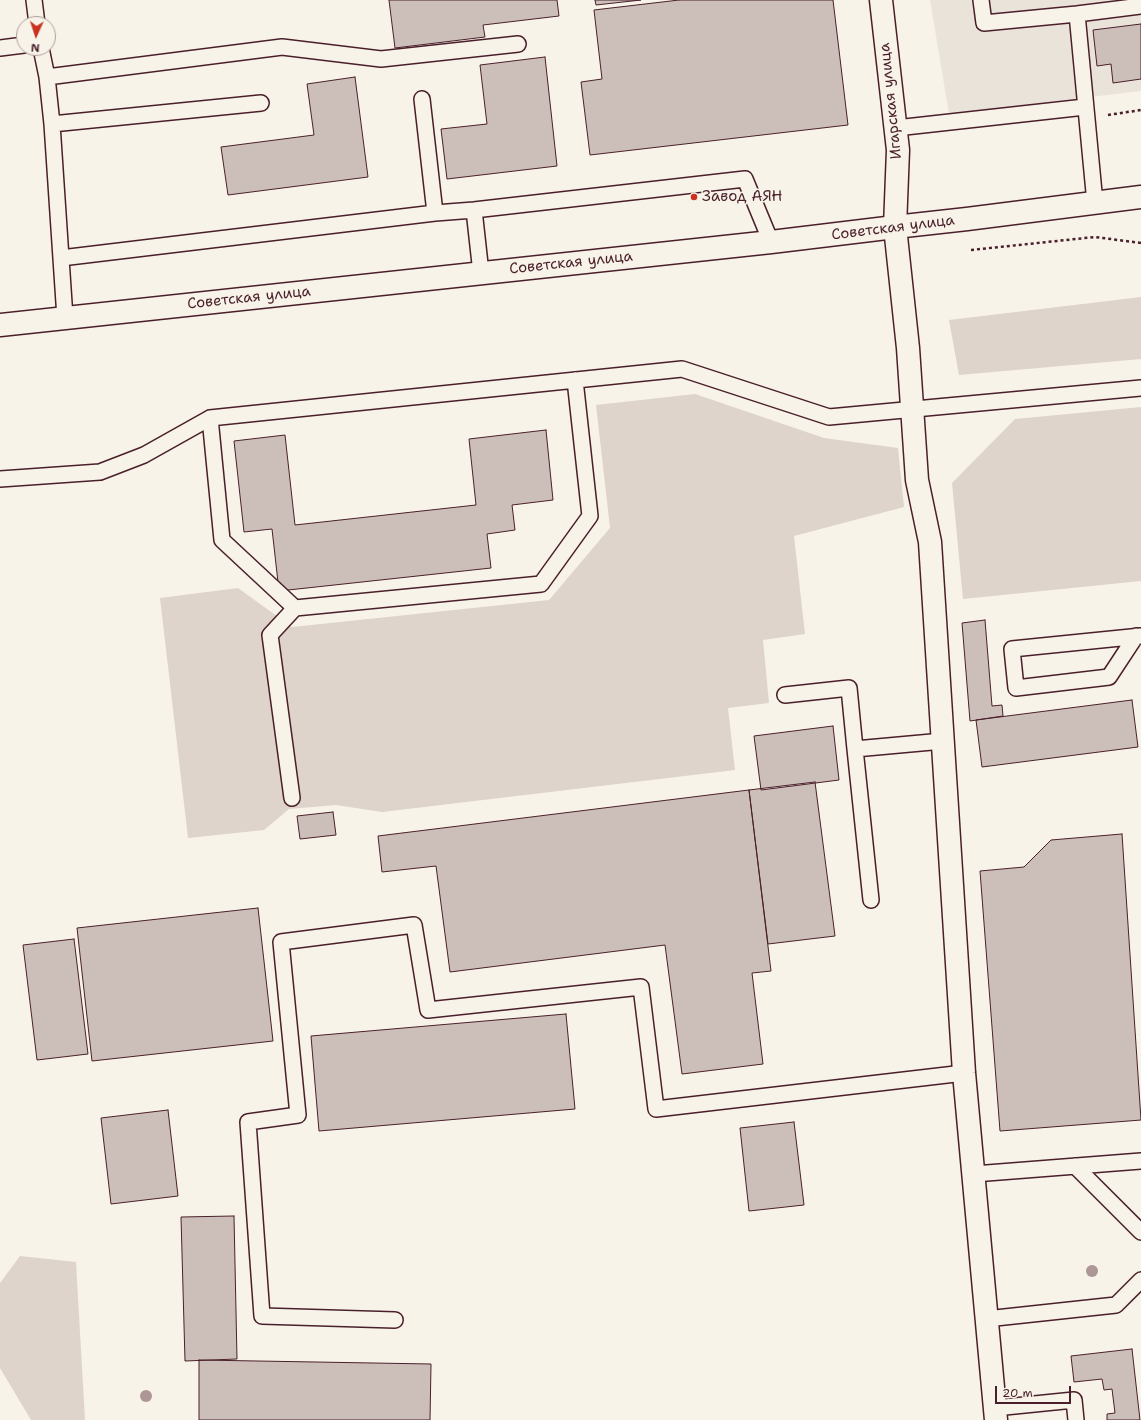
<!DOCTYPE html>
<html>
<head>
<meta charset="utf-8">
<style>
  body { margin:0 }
  #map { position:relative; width:1141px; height:1420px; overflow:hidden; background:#f7f3e8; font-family:"Shantell Sans",sans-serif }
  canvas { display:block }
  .north { position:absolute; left:16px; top:16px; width:40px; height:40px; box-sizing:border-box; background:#f7f3e8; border:1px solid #b29e9c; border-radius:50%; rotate:183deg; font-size:11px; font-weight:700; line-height:16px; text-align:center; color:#4a1f2b }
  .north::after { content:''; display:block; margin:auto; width:14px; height:18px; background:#c8321e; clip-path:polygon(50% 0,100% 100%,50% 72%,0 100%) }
  .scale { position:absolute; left:995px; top:1386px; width:76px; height:18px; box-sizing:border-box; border:2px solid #4a1f2b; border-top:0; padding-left:5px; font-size:12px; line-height:14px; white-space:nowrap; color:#4a1f2b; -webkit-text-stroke:3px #f7f3e8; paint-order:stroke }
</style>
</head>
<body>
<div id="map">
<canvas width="1141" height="1420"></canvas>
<div class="north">N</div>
<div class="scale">20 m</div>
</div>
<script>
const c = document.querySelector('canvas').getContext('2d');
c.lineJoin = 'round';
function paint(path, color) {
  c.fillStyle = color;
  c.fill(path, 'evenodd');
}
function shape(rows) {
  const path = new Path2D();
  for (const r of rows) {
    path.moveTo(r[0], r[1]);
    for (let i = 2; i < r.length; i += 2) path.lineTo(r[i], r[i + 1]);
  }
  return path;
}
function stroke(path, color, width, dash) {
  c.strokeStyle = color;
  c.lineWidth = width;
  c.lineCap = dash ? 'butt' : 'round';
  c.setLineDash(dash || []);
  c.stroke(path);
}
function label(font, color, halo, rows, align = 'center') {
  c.font = font + ' "Shantell Sans",sans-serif';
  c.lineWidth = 3;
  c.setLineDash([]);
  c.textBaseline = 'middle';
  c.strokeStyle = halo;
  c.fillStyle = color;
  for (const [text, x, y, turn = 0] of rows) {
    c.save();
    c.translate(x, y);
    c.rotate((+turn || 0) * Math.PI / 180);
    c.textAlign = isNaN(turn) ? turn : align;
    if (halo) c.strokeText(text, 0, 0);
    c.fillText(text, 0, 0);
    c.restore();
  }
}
paint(shape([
  [930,0,1141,0,1141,91,949,114]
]), '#eae3da');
paint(shape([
  [1141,297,1141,359,959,375,949,320],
  [695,394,824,438,898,448,904,507,794,536,805,634,763,640,769,703,728,708,735,770,382,812,336,805,289,809,264,830,188,838,160,598,238,588,292,627,549,600,610,528,596,405],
  [1141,407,1141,581,963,599,952,483,1015,419],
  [20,1256,76,1262,85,1420,31,1420,0,1368,0,1283]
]), '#ded4cc');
const building = shape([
  [389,0,557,0,559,16,483,25,485,37,395,48,389,0],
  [595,0,641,0,596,5,595,0],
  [679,0,833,0,848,125,590,155,581,82,602,79,594,10,679,0],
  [1141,24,1141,79,1113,83,1111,64,1097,66,1093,30,1141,24],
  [545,57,557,166,447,179,441,129,487,124,480,65,545,57],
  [355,77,368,177,228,195,221,147,314,135,307,84,355,77],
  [546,430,553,500,512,505,515,530,487,534,491,568,279,591,272,529,244,532,234,441,285,435,295,525,476,505,469,439,546,430],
  [985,620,992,706,1002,705,1003,716,970,721,962,623,985,620],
  [1132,700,1138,747,982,767,976,720,1132,700],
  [833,726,839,780,761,790,754,736,833,726],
  [815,782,835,936,768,944,749,790,815,782],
  [749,790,771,971,752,973,763,1064,682,1074,665,945,450,972,436,866,382,872,378,836,749,790],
  [333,812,336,835,300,839,297,816,333,812],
  [1122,834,1141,1120,1000,1131,980,871,1024,867,1051,840,1122,834],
  [258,908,273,1041,92,1061,77,928,258,908],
  [74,939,88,1054,37,1060,23,945,74,939],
  [566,1014,575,1109,319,1131,311,1036,566,1014],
  [168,1110,178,1196,111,1204,101,1118,168,1110],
  [794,1122,804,1205,749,1211,740,1128,794,1122],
  [234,1216,237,1359,185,1361,181,1217,234,1216],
  [1132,1349,1140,1420,1107,1420,1107,1414,1115,1413,1112,1389,1104,1390,1102,1379,1074,1382,1071,1356,1132,1349],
  [199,1360,431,1364,430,1420,199,1420,199,1360]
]);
paint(building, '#ccbfb9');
stroke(building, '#4a1f2b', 1);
const lane = shape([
  [34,0,37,24],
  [981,0,984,23,1077,14,1141,6],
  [1077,14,1095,203],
  [0,48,24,45],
  [41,48,47,77,52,124],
  [47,77,282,47,381,59,518,44],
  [422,99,435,213],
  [896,128,1085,107],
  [474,210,481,273],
  [61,258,435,213,474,210,745,179,771,242],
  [65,318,52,124,261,103],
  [210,418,222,540,295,608,541,584,590,516,575,380],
  [0,479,100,472,144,455,210,418,682,369,829,417,1141,388],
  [1136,636,1109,677,1016,688,1012,649,1141,636],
  [785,695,849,688,855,749],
  [292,798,270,635,295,608],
  [871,900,855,749,943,741],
  [1075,1166,1141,1232],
  [974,1174,1141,1161],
  [986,1319,1116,1305,1141,1280],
  [395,1320,262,1316,248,1122,298,1115,281,942,414,925,428,1010,641,987,656,1109,964,1073],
  [995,1408,1074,1400,1076,1420]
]);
const street = shape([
  [881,0,898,150,895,227,908,348,917,480,930,542,964,1073,996,1420]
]);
const primary = shape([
  [0,325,771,242,895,227,967,219,1141,197]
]);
stroke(lane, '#4a1f2b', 18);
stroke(street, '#4a1f2b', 25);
stroke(primary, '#4a1f2b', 25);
stroke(shape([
  [1108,115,1141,110],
  [971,250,1095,237,1141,243]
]), '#4a1f2b', 2.5, [3, 3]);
stroke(lane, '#f7f3e8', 15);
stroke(street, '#f7f3e8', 22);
stroke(primary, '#f7f3e8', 22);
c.fillStyle = '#ac9796';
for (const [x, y] of [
  [1092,1271],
  [146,1396]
]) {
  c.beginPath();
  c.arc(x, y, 6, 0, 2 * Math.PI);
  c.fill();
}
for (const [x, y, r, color] of [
  [694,197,4,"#c8321e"]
]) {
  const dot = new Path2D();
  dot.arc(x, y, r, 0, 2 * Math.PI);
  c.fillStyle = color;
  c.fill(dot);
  stroke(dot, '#f7f3e8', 1.5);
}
label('15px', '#4a1f2b', '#f7f3e8', [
  ["Игарская улица",891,101,-96],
  ["Советская улица",893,228,-7],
  ["Советская улица",571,263,-6],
  ["Советская улица",249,298,-6]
]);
label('15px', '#4a1f2b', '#f7f3e8', [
  ["Завод АЯН",702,197]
], 'left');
</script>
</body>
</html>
